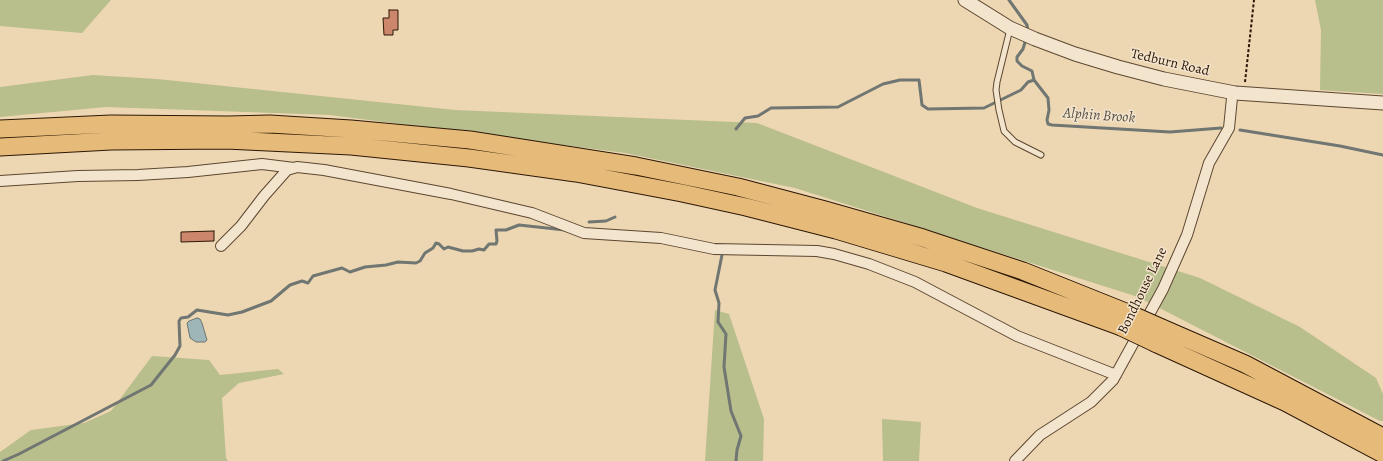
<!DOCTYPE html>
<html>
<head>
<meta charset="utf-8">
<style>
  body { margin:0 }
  canvas { display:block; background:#edd6b2 }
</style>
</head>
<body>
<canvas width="1383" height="461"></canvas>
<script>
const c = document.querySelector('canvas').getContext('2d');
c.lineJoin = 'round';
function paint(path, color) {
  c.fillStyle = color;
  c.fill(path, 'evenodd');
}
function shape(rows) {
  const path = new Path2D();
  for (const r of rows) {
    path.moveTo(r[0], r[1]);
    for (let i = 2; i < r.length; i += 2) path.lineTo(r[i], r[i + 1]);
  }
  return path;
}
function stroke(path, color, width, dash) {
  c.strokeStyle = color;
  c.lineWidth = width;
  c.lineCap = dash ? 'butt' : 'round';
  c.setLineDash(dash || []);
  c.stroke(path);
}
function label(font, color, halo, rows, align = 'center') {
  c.font = font + ' Alegreya,serif';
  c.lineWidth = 3;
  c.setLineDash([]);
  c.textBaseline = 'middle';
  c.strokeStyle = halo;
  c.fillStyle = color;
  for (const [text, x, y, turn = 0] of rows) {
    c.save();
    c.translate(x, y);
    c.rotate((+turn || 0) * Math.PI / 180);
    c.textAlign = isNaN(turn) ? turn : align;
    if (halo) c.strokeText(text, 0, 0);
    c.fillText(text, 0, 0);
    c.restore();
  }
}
paint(shape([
  [0,0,111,0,82,33,0,26],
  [1315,0,1383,0,1383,94,1320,90,1321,30],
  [93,75,157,79,455,110,757,123,977,208,1200,278,1300,327,1376,378,1383,394,1383,421,1380,421,1138,297,795,188,625,153,330,115,106,107,0,117,0,87],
  [715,310,729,314,764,419,763,461,705,461],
  [152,356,209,360,220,375,278,369,284,374,239,383,222,398,226,458,228,461,0,461,0,452,31,430,84,423,111,411],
  [882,419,921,422,919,461,883,461]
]), '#b8be8c');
const water = shape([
  [197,318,200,319,202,323,207,340,205,342,196,342,190,338,187,323,189,321,197,318]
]);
paint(water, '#9eb6b8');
stroke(water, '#707671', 1);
stroke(shape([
  [1009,0,1027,25,1028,32],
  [1026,39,1023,49,1017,57,1017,61,1022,66,1032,71,1034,80,1048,98,1049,110,1047,120,1048,124,1052,125,1170,132,1221,128],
  [736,129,745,118,758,116,771,108,838,107,883,84,900,80,919,80,922,105,928,109,984,108,1021,90,1028,82,1034,80],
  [1240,130,1340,146,1383,155],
  [589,222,606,221,615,217],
  [722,255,715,290,719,303,718,322,726,334,724,367,731,411,741,436,737,450,736,461],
  [3,461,19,454,151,385,175,355,180,346,179,321,181,318,188,317,197,310,228,315,242,312,271,301,290,285,302,281,308,283,313,276,342,268,350,272,365,267,386,265,398,262,416,263,420,261,425,253,433,248,436,243,439,244,444,249,448,247,463,251,472,251,479,249,484,250,489,244,496,244,497,241,496,230,506,230,519,225,565,230]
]), '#707671', 3);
const building = shape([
  [389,10,398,10,398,30,393,30,393,35,384,35,383,18,389,18,389,10],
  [214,231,214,241,181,242,181,232,214,231]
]);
paint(building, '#cc866c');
stroke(building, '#2c1706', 1);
const service = shape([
  [1010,29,997,82,996,90,999,110,1004,131,1015,142,1041,155]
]);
const minor = shape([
  [0,181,78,176,138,175,188,172,262,164,294,168],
  [221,246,241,226,264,196,287,170,297,167,324,170,451,194,532,213,584,233,661,238,714,249,817,251,834,254,869,264,915,282,1017,336,1116,375],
  [1015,461,1040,435,1091,402,1113,380,1163,289,1187,235,1209,163,1229,128,1232,98,1235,93]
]);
const tertiary = shape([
  [965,0,1010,28,1035,39,1075,54,1118,67,1164,79,1235,93,1383,103]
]);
const trunk = shape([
  [0,129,111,124,228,125,270,124,351,129,470,140,636,166,738,187,825,210,923,238,1023,271,1128,313],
  [0,147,111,141,226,140,351,146,469,158,576,173,682,193,746,207,836,230,946,263,1119,326],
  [1162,328,1245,364,1383,437],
  [1155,343,1285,402,1383,454]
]);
stroke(service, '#5c4731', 7);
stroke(minor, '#5c4731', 12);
stroke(tertiary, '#5c4731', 15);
stroke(trunk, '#2c1706', 19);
stroke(shape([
  [1245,82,1254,0]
]), '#2c1706', 2, [3, 2]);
stroke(service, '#f3e4cd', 5);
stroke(minor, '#f3e4cd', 10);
stroke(tertiary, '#f3e4cd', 13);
stroke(trunk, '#e6bb79', 17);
const trunkBridge = shape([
  [1128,313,1162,328],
  [1119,326,1155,343]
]);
stroke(trunkBridge, '#2c1706', 19, []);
stroke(trunkBridge, '#e6bb79', 17);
label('14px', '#2c1706', '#f3e4cd', [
  ["Tedburn Road",1170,63,13],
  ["Bondhouse Lane",1143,291,-64]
]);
label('italic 15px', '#544f44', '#f3e4cd', [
  ["Alphin Brook",1099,116,4]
]);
</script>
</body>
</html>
